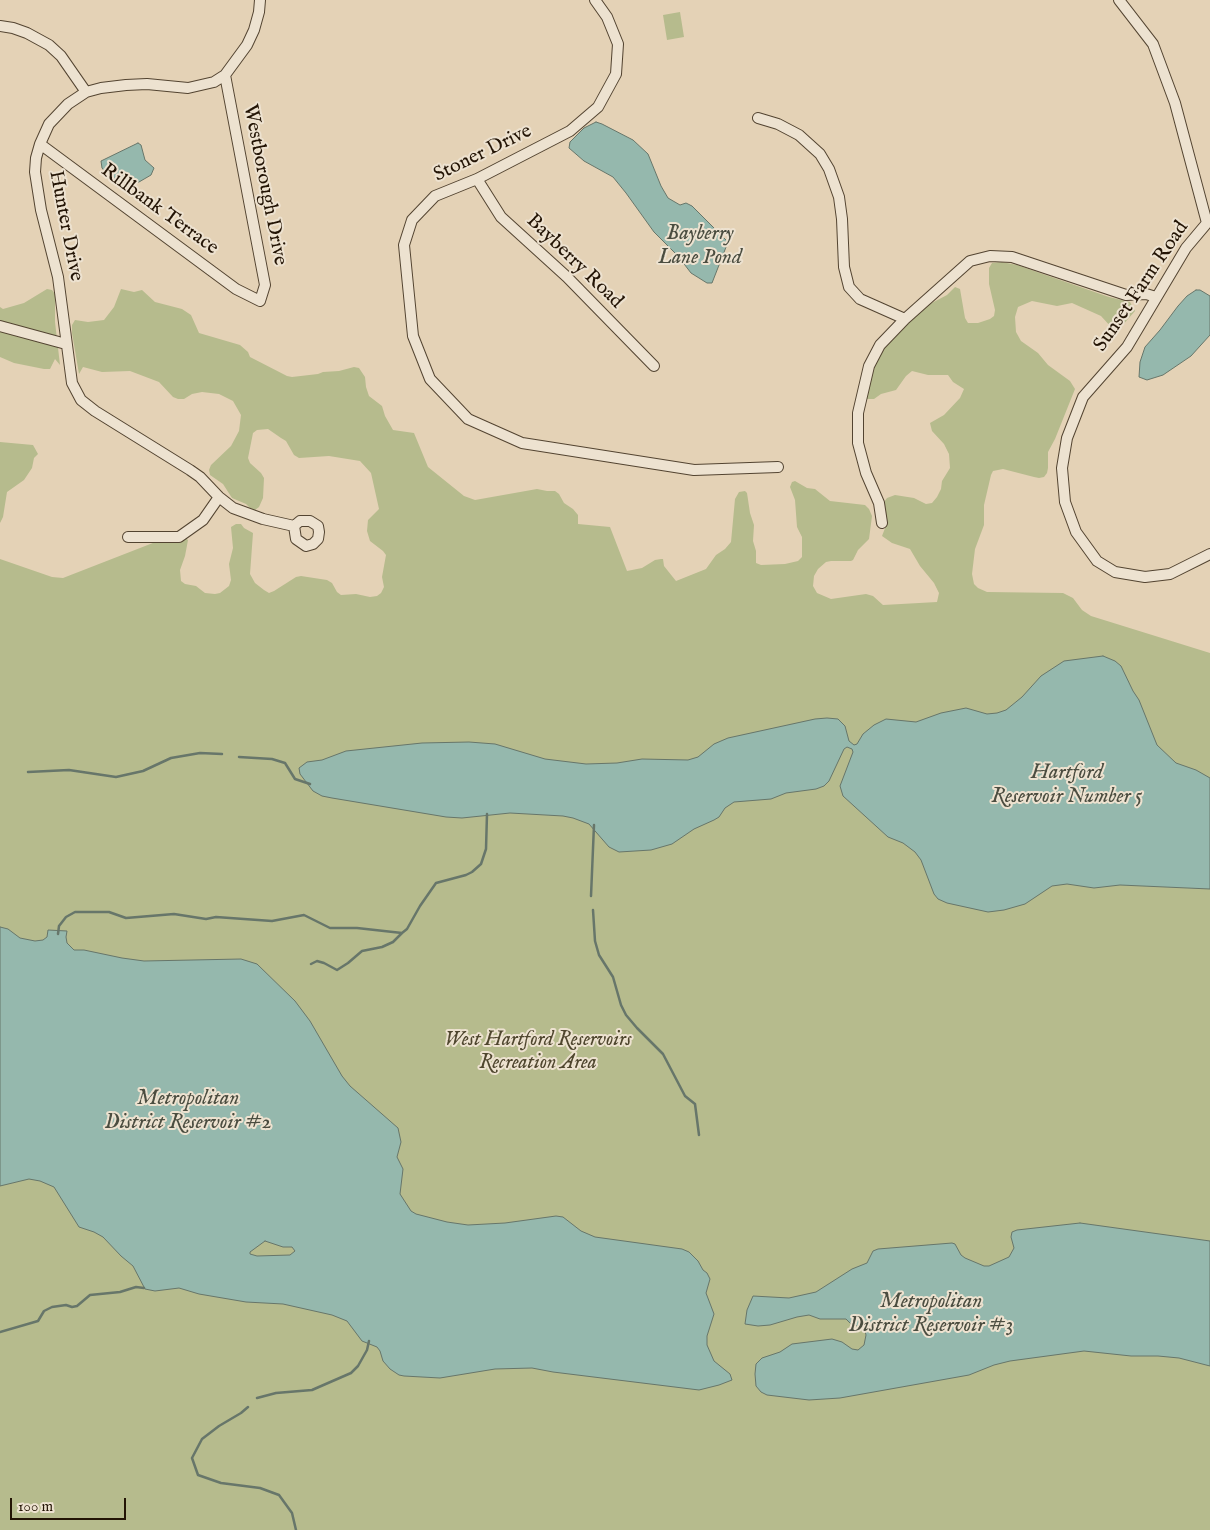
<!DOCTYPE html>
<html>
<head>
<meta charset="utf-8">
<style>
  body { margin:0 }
  #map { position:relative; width:1210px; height:1530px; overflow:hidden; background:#e4d2b6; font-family:"IM FELL English",serif }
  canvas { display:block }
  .scale { position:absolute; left:10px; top:1498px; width:116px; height:22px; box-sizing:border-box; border:2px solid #231405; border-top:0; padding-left:6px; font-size:15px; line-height:18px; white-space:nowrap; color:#231405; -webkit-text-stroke:4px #ede2d0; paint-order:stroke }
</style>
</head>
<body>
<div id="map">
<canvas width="1210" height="1530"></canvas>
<div class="scale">100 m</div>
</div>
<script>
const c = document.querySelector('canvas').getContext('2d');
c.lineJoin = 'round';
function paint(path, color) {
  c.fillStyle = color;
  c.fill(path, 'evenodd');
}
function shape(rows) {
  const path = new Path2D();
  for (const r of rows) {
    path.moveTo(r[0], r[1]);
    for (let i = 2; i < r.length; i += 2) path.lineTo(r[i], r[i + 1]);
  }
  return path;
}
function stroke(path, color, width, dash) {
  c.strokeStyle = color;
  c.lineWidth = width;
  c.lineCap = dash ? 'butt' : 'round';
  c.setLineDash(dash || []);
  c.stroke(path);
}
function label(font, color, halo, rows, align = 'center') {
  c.font = font + ' "IM FELL English",serif';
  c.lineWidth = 4;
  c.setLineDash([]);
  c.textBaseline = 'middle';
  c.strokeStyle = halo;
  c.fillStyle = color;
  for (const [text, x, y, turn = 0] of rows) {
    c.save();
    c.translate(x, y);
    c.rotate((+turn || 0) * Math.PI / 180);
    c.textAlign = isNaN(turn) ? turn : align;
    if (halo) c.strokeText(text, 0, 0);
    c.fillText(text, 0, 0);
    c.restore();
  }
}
paint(shape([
  [680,12,684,37,667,40,663,15],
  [1002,262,1017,265,1109,297,1130,302,1135,311,1121,327,1117,330,1112,328,1101,316,1072,303,1057,306,1032,301,1018,307,1015,317,1016,332,1021,341,1038,353,1048,365,1070,381,1075,389,1055,439,1048,452,1048,468,1047,473,1044,477,1039,478,1034,477,1003,469,993,471,991,475,984,505,984,525,975,549,972,574,974,584,978,588,987,592,1063,593,1073,598,1082,610,1091,616,1210,653,1210,1530,0,1530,0,559,52,577,63,578,158,541,184,537,188,540,185,556,180,570,181,581,185,584,196,586,205,593,215,594,220,593,229,586,231,580,229,564,233,548,231,527,236,524,241,524,244,528,253,533,250,574,255,583,264,590,269,593,274,591,296,577,301,576,327,580,332,583,337,592,341,595,356,594,370,597,377,596,381,593,384,587,382,577,386,555,383,551,370,541,367,531,368,520,379,509,371,473,360,461,329,456,299,458,294,455,286,441,281,438,268,429,257,430,253,433,248,458,250,463,261,473,264,478,263,498,259,507,255,510,250,508,246,504,232,498,223,484,210,475,209,470,211,465,231,446,239,431,241,415,233,401,219,394,202,392,192,394,184,399,178,399,173,397,159,382,130,371,102,372,83,367,79,374,72,333,72,325,75,320,88,322,104,320,114,307,121,289,134,292,142,290,155,302,182,309,191,315,199,333,240,345,248,352,250,357,287,376,292,377,318,374,323,372,339,371,354,367,359,368,365,377,366,387,369,396,382,406,385,416,393,430,414,433,428,467,464,496,475,500,537,489,547,491,555,491,559,494,564,503,573,509,578,515,578,524,610,527,627,571,642,568,655,560,661,559,663,559,664,566,676,581,706,569,716,555,725,549,731,542,735,499,739,492,745,491,747,493,750,513,754,525,753,541,756,551,756,563,761,565,785,564,798,561,802,557,802,537,797,527,795,500,790,487,792,482,795,481,807,488,815,489,830,501,865,505,869,509,872,516,869,539,858,550,853,560,851,561,831,561,826,562,818,569,814,576,813,586,817,593,831,599,866,594,873,596,883,605,937,602,939,593,934,583,920,566,910,549,892,543,882,536,887,523,884,502,887,498,895,495,914,498,926,504,932,503,937,497,941,489,942,481,950,468,949,454,944,444,932,431,930,423,944,415,960,398,964,389,953,382,948,375,928,375,912,371,906,376,896,390,881,394,874,399,866,399,876,359,887,343,926,306,947,295,955,287,960,289,965,318,968,323,978,323,990,319,994,316,995,310,989,284,989,268,992,263],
  [47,289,52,290,55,294,55,322,60,365,55,359,50,369,44,369,14,363,0,357,0,307,3,309,24,303],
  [0,442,33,445,38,454,34,458,32,468,24,480,7,492,3,517,0,523]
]), '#b6bb8d');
const water = shape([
  [596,122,602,124,633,140,648,154,661,186,668,198,680,205,686,203,692,206,728,242,712,283,707,283,691,273,678,256,654,232,626,193,613,177,584,161,569,148,570,142,584,128,596,122],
  [138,143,141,145,145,160,154,168,151,175,139,182,129,184,111,177,107,174,102,168,101,161,138,143],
  [1196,290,1200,290,1210,296,1210,335,1191,356,1163,375,1147,380,1139,377,1140,362,1145,347,1160,330,1178,306,1187,296,1196,290],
  [1103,656,1115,661,1121,666,1133,691,1139,700,1157,745,1176,763,1196,770,1210,778,1210,889,1120,885,1094,888,1067,884,1052,886,1025,904,1004,910,988,912,947,903,938,899,934,894,921,860,915,852,903,843,888,837,843,796,840,786,853,752,852,749,847,747,844,749,829,781,824,786,816,789,786,793,771,799,734,802,725,808,719,817,714,820,694,829,672,844,651,850,619,852,609,847,589,824,573,818,563,816,510,813,462,818,446,817,332,798,322,796,313,791,300,774,299,768,307,762,322,760,346,751,422,743,469,742,495,744,545,759,586,764,617,763,642,759,688,760,698,757,714,744,728,738,815,719,827,718,838,719,845,726,849,741,854,745,857,744,863,734,874,725,886,719,916,722,941,713,966,708,987,714,997,713,1006,710,1022,697,1041,676,1064,661,1103,656],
  [0,927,8,929,20,938,35,941,43,940,47,937,48,930,67,931,66,937,67,943,74,950,84,950,122,958,144,961,241,959,257,964,295,1001,310,1021,342,1076,350,1086,398,1128,401,1142,397,1157,403,1169,400,1194,411,1211,416,1214,447,1222,468,1225,505,1223,556,1216,563,1217,581,1231,595,1237,682,1249,689,1252,698,1261,703,1270,707,1273,710,1279,706,1293,714,1314,707,1336,707,1345,714,1361,730,1374,732,1380,719,1385,699,1390,553,1372,532,1368,495,1369,440,1378,404,1376,399,1375,390,1369,383,1361,380,1351,377,1347,362,1341,347,1321,332,1315,283,1304,246,1302,199,1294,179,1288,155,1291,145,1289,133,1266,121,1256,103,1237,94,1232,79,1227,54,1187,40,1181,29,1179,0,1186,0,927],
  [265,1241,283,1247,292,1247,295,1251,290,1255,257,1256,250,1254,250,1252,265,1241],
  [1080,1223,1210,1241,1210,1366,1179,1358,1158,1356,1131,1356,1084,1351,1010,1361,994,1365,969,1375,840,1398,809,1400,767,1395,761,1392,756,1386,755,1374,756,1364,762,1358,780,1352,792,1344,832,1339,842,1342,852,1349,858,1350,864,1345,866,1335,864,1327,852,1325,846,1319,820,1319,809,1315,797,1317,770,1325,758,1326,745,1324,747,1310,753,1296,789,1298,816,1292,852,1269,867,1263,873,1251,878,1249,952,1243,955,1244,961,1255,965,1258,984,1266,989,1266,1009,1257,1014,1248,1011,1237,1012,1232,1017,1230,1080,1223]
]);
paint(water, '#95b8ad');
stroke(water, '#67766a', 1);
stroke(shape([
  [239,757,272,759,285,763,295,779,310,784],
  [28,772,69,770,116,777,143,771,171,758,200,753,222,754],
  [591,896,594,825],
  [593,910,595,941,599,955,613,977,621,1005,626,1015,637,1028,663,1054,685,1096,695,1104,699,1135],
  [58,934,59,926,66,917,75,912,109,912,126,918,174,914,206,919,216,917,272,921,304,915,330,928,357,928,402,933,407,929,420,906,436,883,466,875,472,872,481,864,486,849,487,814],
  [311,964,317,961,324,963,337,970,348,963,362,951,382,947,393,942,402,933],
  [0,1332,38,1321,44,1311,52,1307,66,1305,72,1307,77,1306,90,1295,120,1292,136,1287,144,1288],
  [257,1398,276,1393,312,1390,351,1373,358,1366,367,1350,369,1341],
  [248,1407,241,1413,219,1426,202,1439,192,1458,198,1475,221,1483,260,1488,279,1495,292,1513,296,1530]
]), '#67766a', 2.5);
const minor = shape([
  [260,0,259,12,254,30,247,45,225,75,214,82,188,88,147,84,126,85,101,88,86,92,68,104,49,124,40,144,36,158,35,172,41,210,58,277,72,383,81,400,95,411,190,470,200,477,219,497,233,508,263,519,294,526],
  [595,0,607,17,618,44,616,74,598,107,570,131,477,179,435,196,412,220,404,245,413,336,430,379,468,419,522,443,694,470,778,467],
  [1119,0,1153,44,1175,103,1207,223],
  [0,26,13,28,27,33,49,45,61,56,86,92],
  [758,118,778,124,799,135,820,154,829,169,839,197,842,219,844,267,849,287,860,299,905,319],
  [40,144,236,289,260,301,265,285,225,75],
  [477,179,501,217,567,277,654,366],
  [1210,221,1207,223,1186,248,1127,347,1083,397,1067,438,1062,468,1065,502,1076,532,1097,561,1115,572,1145,577,1170,574,1210,554],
  [0,326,66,344],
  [300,521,310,521,318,526,319,532,318,539,313,544,306,546,296,539,294,526,300,521],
  [882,523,879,503,866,473,858,443,858,413,869,366,880,345,905,319,970,261,990,256,1012,257,1126,295,1146,294,1156,297],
  [128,537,179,537,203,520,219,497]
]);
stroke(minor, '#534431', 12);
stroke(minor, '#ede2d0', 10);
label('20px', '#231405', '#ede2d0', [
  ["Stoner Drive",483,154,-26],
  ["Westborough Drive",264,185,79],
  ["Rillbank Terrace",159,210,36],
  ["Hunter Drive",65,226,79],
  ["Bayberry Road",574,262,44],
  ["Sunset Farm Road",1142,287,-56]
]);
label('italic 20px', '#4f462e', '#ede2d0', [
  ["West Hartford Reservoirs",538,1041],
  ["Recreation Area",538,1064]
]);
label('italic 21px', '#4b4d40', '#ede2d0', [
  ["Bayberry",700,235],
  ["Lane Pond",700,259],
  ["Hartford",1067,774],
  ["Reservoir Number 5",1067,798],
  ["Metropolitan",188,1100],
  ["District Reservoir #2",188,1124],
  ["Metropolitan",931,1303],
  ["District Reservoir #3",931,1327]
]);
</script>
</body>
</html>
